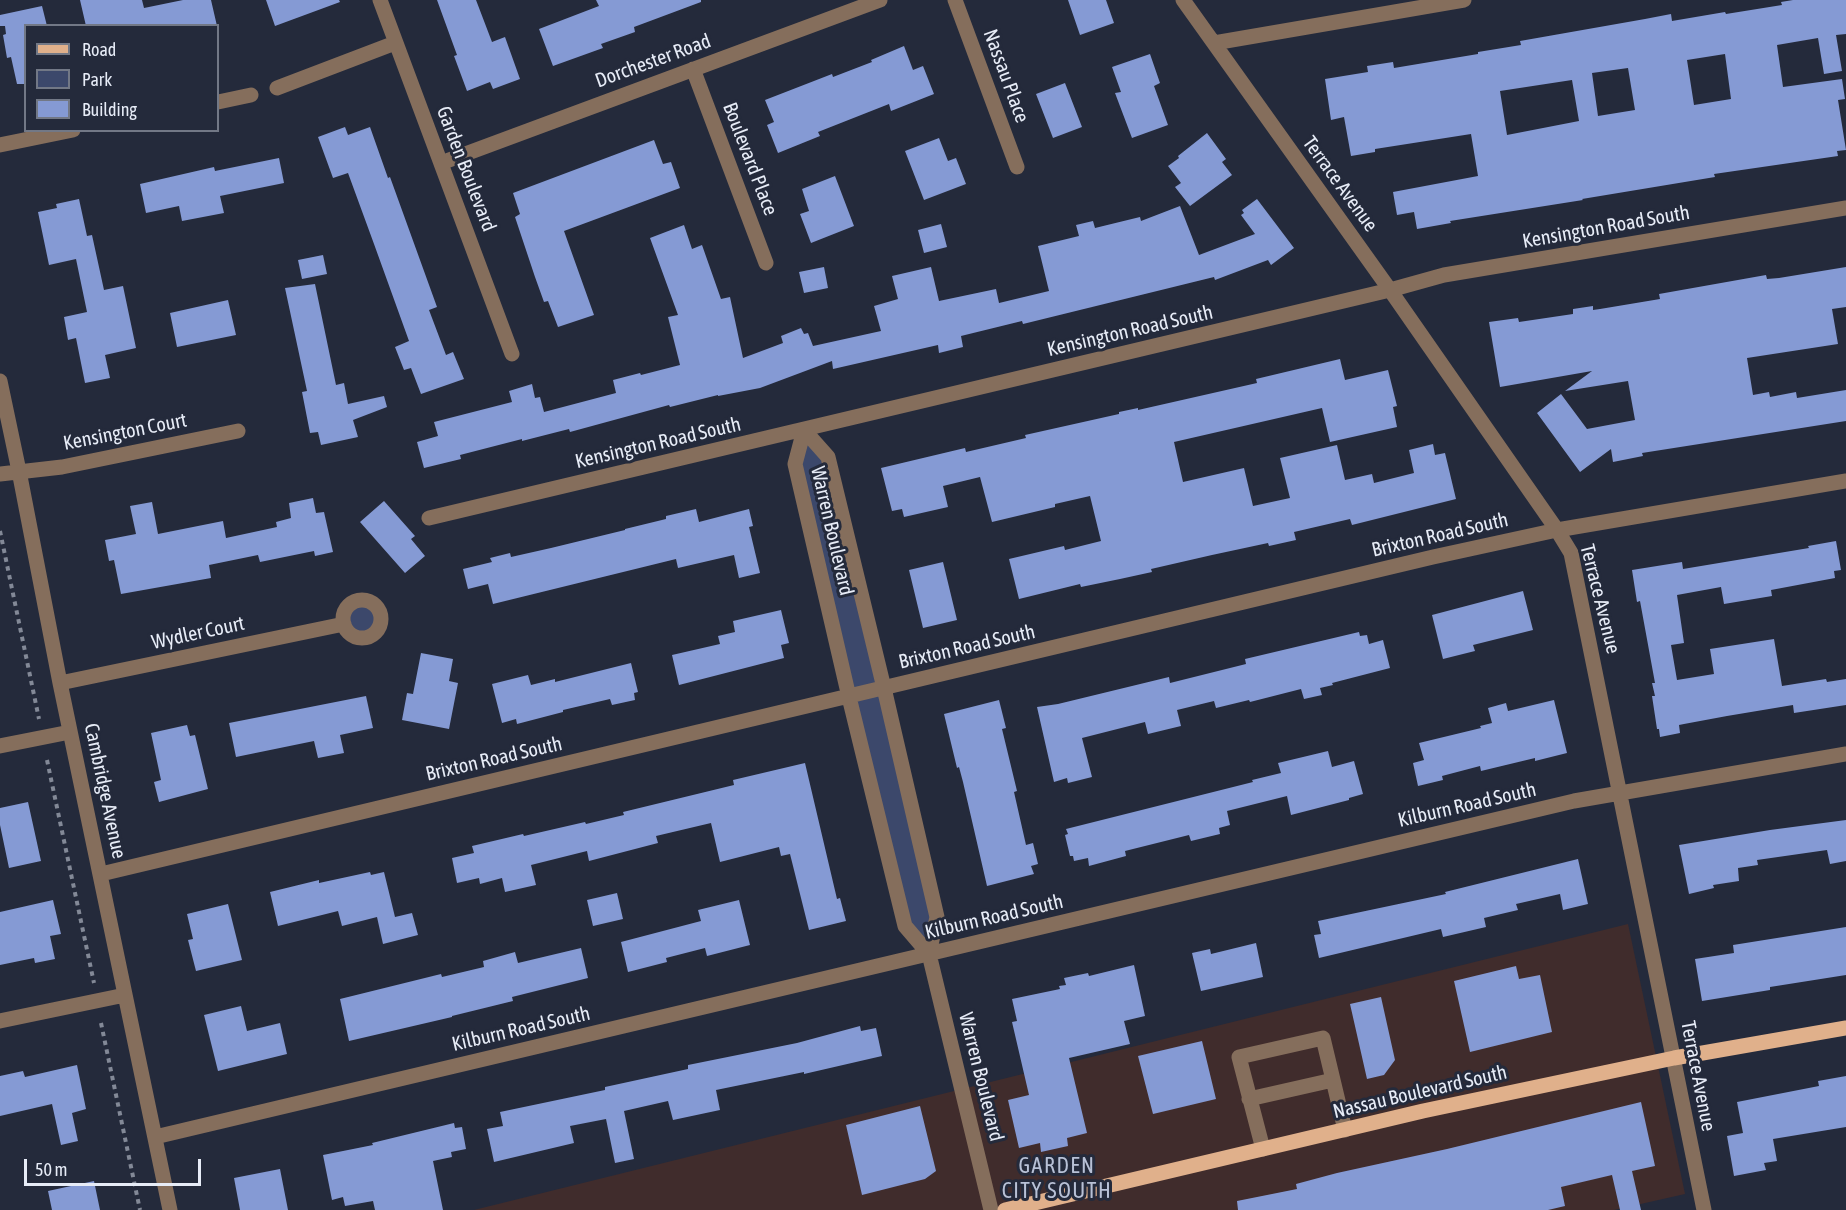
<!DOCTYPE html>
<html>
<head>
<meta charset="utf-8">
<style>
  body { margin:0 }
  #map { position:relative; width:1846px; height:1210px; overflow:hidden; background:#242a3b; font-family:"Asap Condensed",sans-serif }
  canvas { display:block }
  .legend { position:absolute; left:24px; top:24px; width:195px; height:108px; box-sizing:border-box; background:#242a3b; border:2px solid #727886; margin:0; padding:8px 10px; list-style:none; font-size:18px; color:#e7ecf7 }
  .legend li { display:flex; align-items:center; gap:12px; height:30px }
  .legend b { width:30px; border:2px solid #727886 }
  .scale { position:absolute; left:24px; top:1159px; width:177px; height:27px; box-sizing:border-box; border:3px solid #e7ecf7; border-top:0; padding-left:8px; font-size:18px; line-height:21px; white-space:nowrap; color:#e7ecf7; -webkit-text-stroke:4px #242a3b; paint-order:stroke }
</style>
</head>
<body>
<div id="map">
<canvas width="1846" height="1210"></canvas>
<ul class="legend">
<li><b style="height:8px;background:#e0b08b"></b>Road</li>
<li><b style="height:16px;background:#3c486b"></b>Park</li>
<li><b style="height:16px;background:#859ad4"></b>Building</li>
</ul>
<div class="scale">50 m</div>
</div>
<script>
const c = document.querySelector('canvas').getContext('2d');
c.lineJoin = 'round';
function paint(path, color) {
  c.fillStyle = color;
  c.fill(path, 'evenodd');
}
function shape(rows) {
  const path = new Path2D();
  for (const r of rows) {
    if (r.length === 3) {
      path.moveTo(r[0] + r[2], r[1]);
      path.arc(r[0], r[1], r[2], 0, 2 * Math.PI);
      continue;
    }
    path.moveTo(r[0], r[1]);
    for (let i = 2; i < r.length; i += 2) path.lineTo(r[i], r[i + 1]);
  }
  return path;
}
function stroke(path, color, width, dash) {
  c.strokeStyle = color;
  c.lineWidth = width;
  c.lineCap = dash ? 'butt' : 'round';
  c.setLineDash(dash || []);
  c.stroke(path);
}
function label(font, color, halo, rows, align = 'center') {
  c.font = font + ' "Asap Condensed",sans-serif';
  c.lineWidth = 6;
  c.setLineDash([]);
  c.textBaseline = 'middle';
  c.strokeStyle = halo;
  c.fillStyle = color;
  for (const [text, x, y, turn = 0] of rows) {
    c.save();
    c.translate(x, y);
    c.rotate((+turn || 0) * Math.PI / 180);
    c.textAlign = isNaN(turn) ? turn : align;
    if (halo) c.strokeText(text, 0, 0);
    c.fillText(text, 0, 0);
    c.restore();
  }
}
paint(shape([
  [1628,924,1685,1194,1614,1210,474,1210]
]), '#402c2c');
paint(shape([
  [804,430,828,457,937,917,929,954,905,926,795,464],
  [361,620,14]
]), '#3c486b');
paint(shape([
  [80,0,142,0,144,8,183,0,211,0,217,26,86,26],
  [266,0,339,0,340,2,275,26],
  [437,0,476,0,492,42,505,37,520,79,493,89,490,82,467,91,454,56,457,55],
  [596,0,701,0,701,2,634,27,635,32,601,44,603,48,553,66,539,29,599,6],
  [1068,0,1106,0,1114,23,1080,35],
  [1793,0,1846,0,1846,34,1836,35,1842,71,1824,74,1818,38,1777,45,1783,87,1842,79,1845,99,1838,100,1846,150,1837,151,1838,156,1714,174,1715,177,1582,199,1583,200,1450,221,1451,223,1417,229,1414,212,1397,215,1393,192,1478,176,1471,134,1375,149,1375,152,1351,156,1344,117,1331,120,1325,79,1368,72,1367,66,1393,62,1394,68,1478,54,1478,52,1521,45,1520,41,1645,19,1671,14,1672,21,1725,12,1726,14,1782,5,1781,2],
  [1725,54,1731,99,1694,105,1687,60],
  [1628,68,1635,110,1598,116,1592,73],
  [1572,80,1579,121,1507,135,1500,91],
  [42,6,47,26,26,26,26,84,17,84,11,57,7,58,3,35,6,34,5,26,0,26,0,15],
  [904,46,913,70,923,66,934,94,891,111,889,104,818,132,820,136,778,153,767,125,774,122,765,100,832,74,833,77,872,62,871,60],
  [1150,54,1160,83,1154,86,1168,125,1132,138,1115,93,1121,92,1112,67],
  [1065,83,1082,127,1053,138,1036,94],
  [345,127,348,135,370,127,388,178,390,177,437,307,429,310,446,355,453,352,464,379,421,394,411,368,404,370,395,347,409,341,374,244,348,173,333,178,318,137],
  [1207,133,1226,159,1222,162,1232,175,1190,206,1175,187,1181,183,1168,166,1179,158,1178,156],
  [939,138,948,161,956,158,966,184,924,200,905,151],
  [654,140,663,164,671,162,680,188,564,231,594,315,558,327,548,301,544,302,535,277,515,217,520,214,513,193],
  [279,158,284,183,220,196,224,213,182,221,179,206,146,213,140,184,214,167,215,171],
  [835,176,854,226,811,243,800,214,809,211,802,189],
  [79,199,87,236,92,235,104,290,123,286,136,348,105,355,110,378,85,383,76,338,68,340,64,317,87,312,76,259,49,265,38,212,57,208,56,204],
  [1257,199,1294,248,1271,265,1268,260,1215,280,1214,277,1023,324,1022,321,961,336,963,347,939,353,938,345,833,369,832,361,760,388,718,396,718,395,670,407,669,405,570,432,569,429,522,441,522,439,460,455,461,459,424,468,417,442,438,436,434,422,512,402,509,391,532,384,535,398,540,397,544,412,616,393,613,380,640,373,641,375,680,365,668,317,678,315,650,238,684,225,692,249,702,245,721,299,730,297,743,358,783,343,781,336,801,328,804,334,808,333,813,346,881,331,874,306,898,299,892,276,931,267,939,301,996,289,999,303,1049,291,1038,246,1079,236,1076,225,1093,221,1095,228,1140,217,1141,221,1180,206,1199,255,1255,234,1241,215,1244,213,1242,210],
  [941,224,947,247,924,253,918,230],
  [323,255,327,274,302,279,298,260],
  [824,267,828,288,804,293,799,272],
  [1846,267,1846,307,1832,309,1838,344,1747,358,1753,395,1769,392,1770,397,1796,392,1797,398,1846,390,1846,421,1642,453,1643,456,1613,462,1611,449,1580,472,1537,413,1561,394,1587,429,1635,420,1628,381,1565,391,1592,371,1500,387,1489,322,1518,318,1519,322,1573,314,1573,309,1593,306,1593,310,1600,309,1660,299,1659,294,1766,275,1767,279,1779,278],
  [315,284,336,385,344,383,348,404,384,396,387,407,353,420,358,437,321,445,318,432,310,433,302,392,307,391,285,288],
  [228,300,236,335,177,347,170,313],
  [1340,359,1345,380,1388,370,1397,406,1393,407,1397,427,1330,442,1322,408,1174,442,1183,482,1244,468,1253,506,1290,498,1280,458,1337,445,1345,480,1372,474,1374,483,1414,473,1409,450,1433,444,1435,455,1445,453,1456,499,1352,525,1350,519,1294,532,1296,540,1269,546,1268,543,1212,555,1151,569,1152,572,1120,579,1081,587,1080,584,1019,599,1009,559,1064,546,1065,550,1101,541,1090,496,1055,504,1055,507,992,522,980,477,943,486,948,507,904,517,902,509,892,511,881,468,965,448,966,452,1026,438,1025,435,1119,414,1119,412,1138,408,1138,410,1257,383,1256,379],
  [313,498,316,513,324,512,333,552,315,556,314,551,260,562,258,555,209,565,211,578,121,594,114,560,109,561,105,540,136,534,130,506,152,502,158,534,223,521,226,538,277,527,276,522,291,518,289,503],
  [384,501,415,536,411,539,425,556,405,573,360,522],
  [696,509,699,522,749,509,753,526,749,527,760,573,739,578,734,555,678,568,676,559,493,604,488,584,468,589,463,569,492,562,490,558,510,553,511,557,551,548,625,530,625,529,666,519,666,516],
  [1836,541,1841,570,1834,571,1835,578,1771,590,1772,596,1724,604,1721,587,1677,595,1684,643,1671,645,1677,680,1714,674,1710,649,1774,639,1782,686,1826,679,1827,682,1846,679,1846,705,1794,713,1793,705,1727,716,1684,724,1679,725,1680,733,1660,737,1659,729,1657,729,1652,696,1655,696,1652,683,1655,683,1640,601,1637,602,1632,570,1682,562,1683,569,1809,548,1808,546],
  [943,562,957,620,923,628,909,570],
  [1523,591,1533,630,1473,645,1475,651,1443,659,1432,615],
  [781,610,789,643,781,645,784,658,679,685,672,655,720,644,718,636,735,632,733,621],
  [1359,632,1360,636,1367,635,1369,644,1383,640,1390,668,1332,683,1333,685,1320,688,1322,695,1304,699,1301,689,1250,702,1249,700,1216,708,1214,701,1177,710,1181,726,1148,734,1145,722,1082,738,1092,777,1068,783,1067,778,1054,782,1037,707,1058,704,1169,677,1170,683,1246,664,1245,659],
  [421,653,453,659,449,681,458,683,449,729,402,720,407,693,413,694],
  [631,663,638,692,634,693,635,700,612,705,610,699,563,710,563,712,517,724,516,719,502,723,492,684,528,675,531,685,555,679,555,682],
  [366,696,373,728,340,735,344,753,318,758,314,741,236,757,229,723],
  [999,700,1006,728,1002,729,1017,791,1014,792,1026,845,1033,843,1038,864,1031,866,1034,874,987,886,963,782,959,767,957,768,944,714],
  [1554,700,1567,753,1535,761,1535,758,1481,771,1480,766,1442,776,1443,780,1418,786,1413,763,1424,760,1419,743,1481,728,1480,726,1492,723,1488,708,1506,703,1508,711],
  [187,725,190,736,195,735,208,789,159,802,154,782,161,780,151,733],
  [1328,751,1332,767,1354,761,1363,794,1349,798,1349,800,1291,815,1287,796,1227,811,1230,825,1219,828,1220,834,1191,841,1189,835,1125,851,1126,856,1089,866,1088,858,1074,861,1073,856,1070,856,1065,835,1068,834,1066,829,1253,782,1252,780,1281,773,1278,763],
  [805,763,837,899,840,898,846,921,809,930,790,854,781,856,779,847,720,862,711,823,656,836,658,843,589,861,587,851,531,865,536,885,505,892,502,878,480,884,479,878,457,883,452,858,474,853,472,846,523,834,524,836,585,822,586,824,624,815,623,812,734,785,733,780],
  [28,802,41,861,9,868,0,825,0,808],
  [1846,820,1846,861,1830,864,1827,850,1757,860,1758,865,1738,868,1739,881,1713,885,1714,888,1689,894,1679,845,1770,830],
  [1578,859,1588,904,1563,910,1560,894,1516,904,1518,910,1484,918,1486,927,1443,937,1441,929,1319,958,1314,935,1321,934,1318,921,1446,894,1445,892],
  [370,872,371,875,384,872,395,917,412,913,418,935,383,944,377,917,342,926,338,911,278,926,270,892,319,880,319,883],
  [617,893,623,919,593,926,587,900],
  [53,900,61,934,50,936,55,959,35,963,34,958,0,965,0,912],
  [739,900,750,945,707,956,705,948,666,958,667,962,628,972,621,942,701,921,698,910],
  [228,904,242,960,196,971,188,940,193,939,187,914],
  [1846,927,1846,975,1770,987,1770,990,1702,1001,1695,959,1734,953,1733,945],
  [1256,943,1263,977,1201,991,1192,953,1210,949,1211,954],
  [581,948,588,978,512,997,513,1001,452,1016,452,1017,349,1041,340,999,441,974,442,977,484,967,483,961,515,952,518,963],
  [1134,965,1145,1016,1124,1021,1130,1044,1069,1058,1087,1133,1067,1138,1068,1146,1041,1152,1040,1143,1019,1148,1008,1100,1029,1095,1012,1022,1017,1021,1012,999,1060,989,1059,986,1066,985,1064,978,1088,973,1089,976],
  [1516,966,1519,979,1540,975,1552,1032,1470,1052,1454,981],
  [1381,997,1395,1060,1384,1075,1367,1079,1350,1004],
  [241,1006,247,1031,280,1023,287,1054,218,1071,204,1015],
  [860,1026,861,1031,876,1028,882,1056,804,1074,804,1072,716,1090,720,1110,673,1120,668,1101,624,1111,634,1159,615,1163,606,1119,570,1126,574,1143,494,1162,487,1129,503,1126,500,1112,605,1090,605,1087,688,1069,688,1065,797,1043],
  [1202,1041,1216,1099,1153,1114,1138,1056],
  [77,1065,86,1109,72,1113,78,1141,61,1145,52,1104,0,1116,0,1076,23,1071,25,1077],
  [1846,1076,1846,1127,1773,1139,1777,1161,1764,1163,1766,1170,1734,1176,1727,1136,1743,1133,1737,1102,1819,1086,1818,1081],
  [1641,1102,1655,1166,1632,1171,1641,1210,1620,1210,1612,1175,1561,1187,1565,1206,1548,1210,1238,1210,1237,1201,1297,1189,1296,1184,1337,1173,1447,1149],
  [920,1106,936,1171,925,1179,862,1195,846,1125],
  [454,1123,455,1128,462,1127,466,1149,451,1152,452,1157,433,1161,443,1210,375,1210,373,1201,345,1206,343,1197,332,1200,323,1155,373,1145,372,1143],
  [280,1169,288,1210,240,1210,234,1178],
  [94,1181,100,1210,52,1210,48,1191]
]), '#859ad4');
stroke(shape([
  [0,531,39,719],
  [47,760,94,983],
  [101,1023,140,1210]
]), '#838997', 4, [4.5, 4.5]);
stroke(shape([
  [380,0,512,354],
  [955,0,1017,167],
  [1183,0,1390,290,1557,530,1571,553,1704,1210],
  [1214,43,1464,0],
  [693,69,766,263],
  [277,88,395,43],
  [218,102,251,95],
  [0,145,73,130],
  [441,163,880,0],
  [0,381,19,471,60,683,170,1210],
  [804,430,828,457,884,688,937,917,929,954,991,1210],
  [804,430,795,464,849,697,905,926,929,954],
  [0,474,62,467,238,431],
  [429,518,1390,290,1444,275,1846,208],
  [362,619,19],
  [60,683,344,624],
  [0,746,70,732],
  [101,874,1433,557,1557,530,1846,481],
  [0,1021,125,995],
  [1249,1099,1333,1080],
  [155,1137,1574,801,1846,754],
  [1263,1149,1239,1057,1323,1038,1345,1130]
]), '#856e5c', 15);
stroke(shape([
  [1005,1210,1423,1111,1674,1058,1846,1028]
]), '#e0b08b', 15);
label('20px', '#e7ecf7', '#242a3b', [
  ["Dorchester Road",653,61,-20],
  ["Nassau Place",1006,76,70],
  ["Boulevard Place",750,159,69],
  ["Garden Boulevard",466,169,69],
  ["Terrace Avenue",1340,184,54],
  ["Kensington Road South",1606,227,-10],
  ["Kensington Road South",1130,331,-13],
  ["Kensington Court",125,432,-11],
  ["Kensington Road South",658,443,-13],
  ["Warren Boulevard",832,531,77],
  ["Brixton Road South",1440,535,-13],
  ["Terrace Avenue",1600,599,76],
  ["Wydler Court",198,633,-12],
  ["Brixton Road South",967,647,-13],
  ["Brixton Road South",494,759,-13],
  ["Cambridge Avenue",105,791,78],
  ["Kilburn Road South",1467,805,-13],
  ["Kilburn Road South",994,917,-13],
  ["Kilburn Road South",521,1029,-13],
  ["Terrace Avenue",1698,1076,79],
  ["Warren Boulevard",981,1077,76],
  ["Nassau Boulevard South",1420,1092,-13]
]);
c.letterSpacing = '1.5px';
label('22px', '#b8c1d6', '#242a3b', [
  ["GARDEN",1057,1166],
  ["CITY SOUTH",1057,1191]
]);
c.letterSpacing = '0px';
</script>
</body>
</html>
